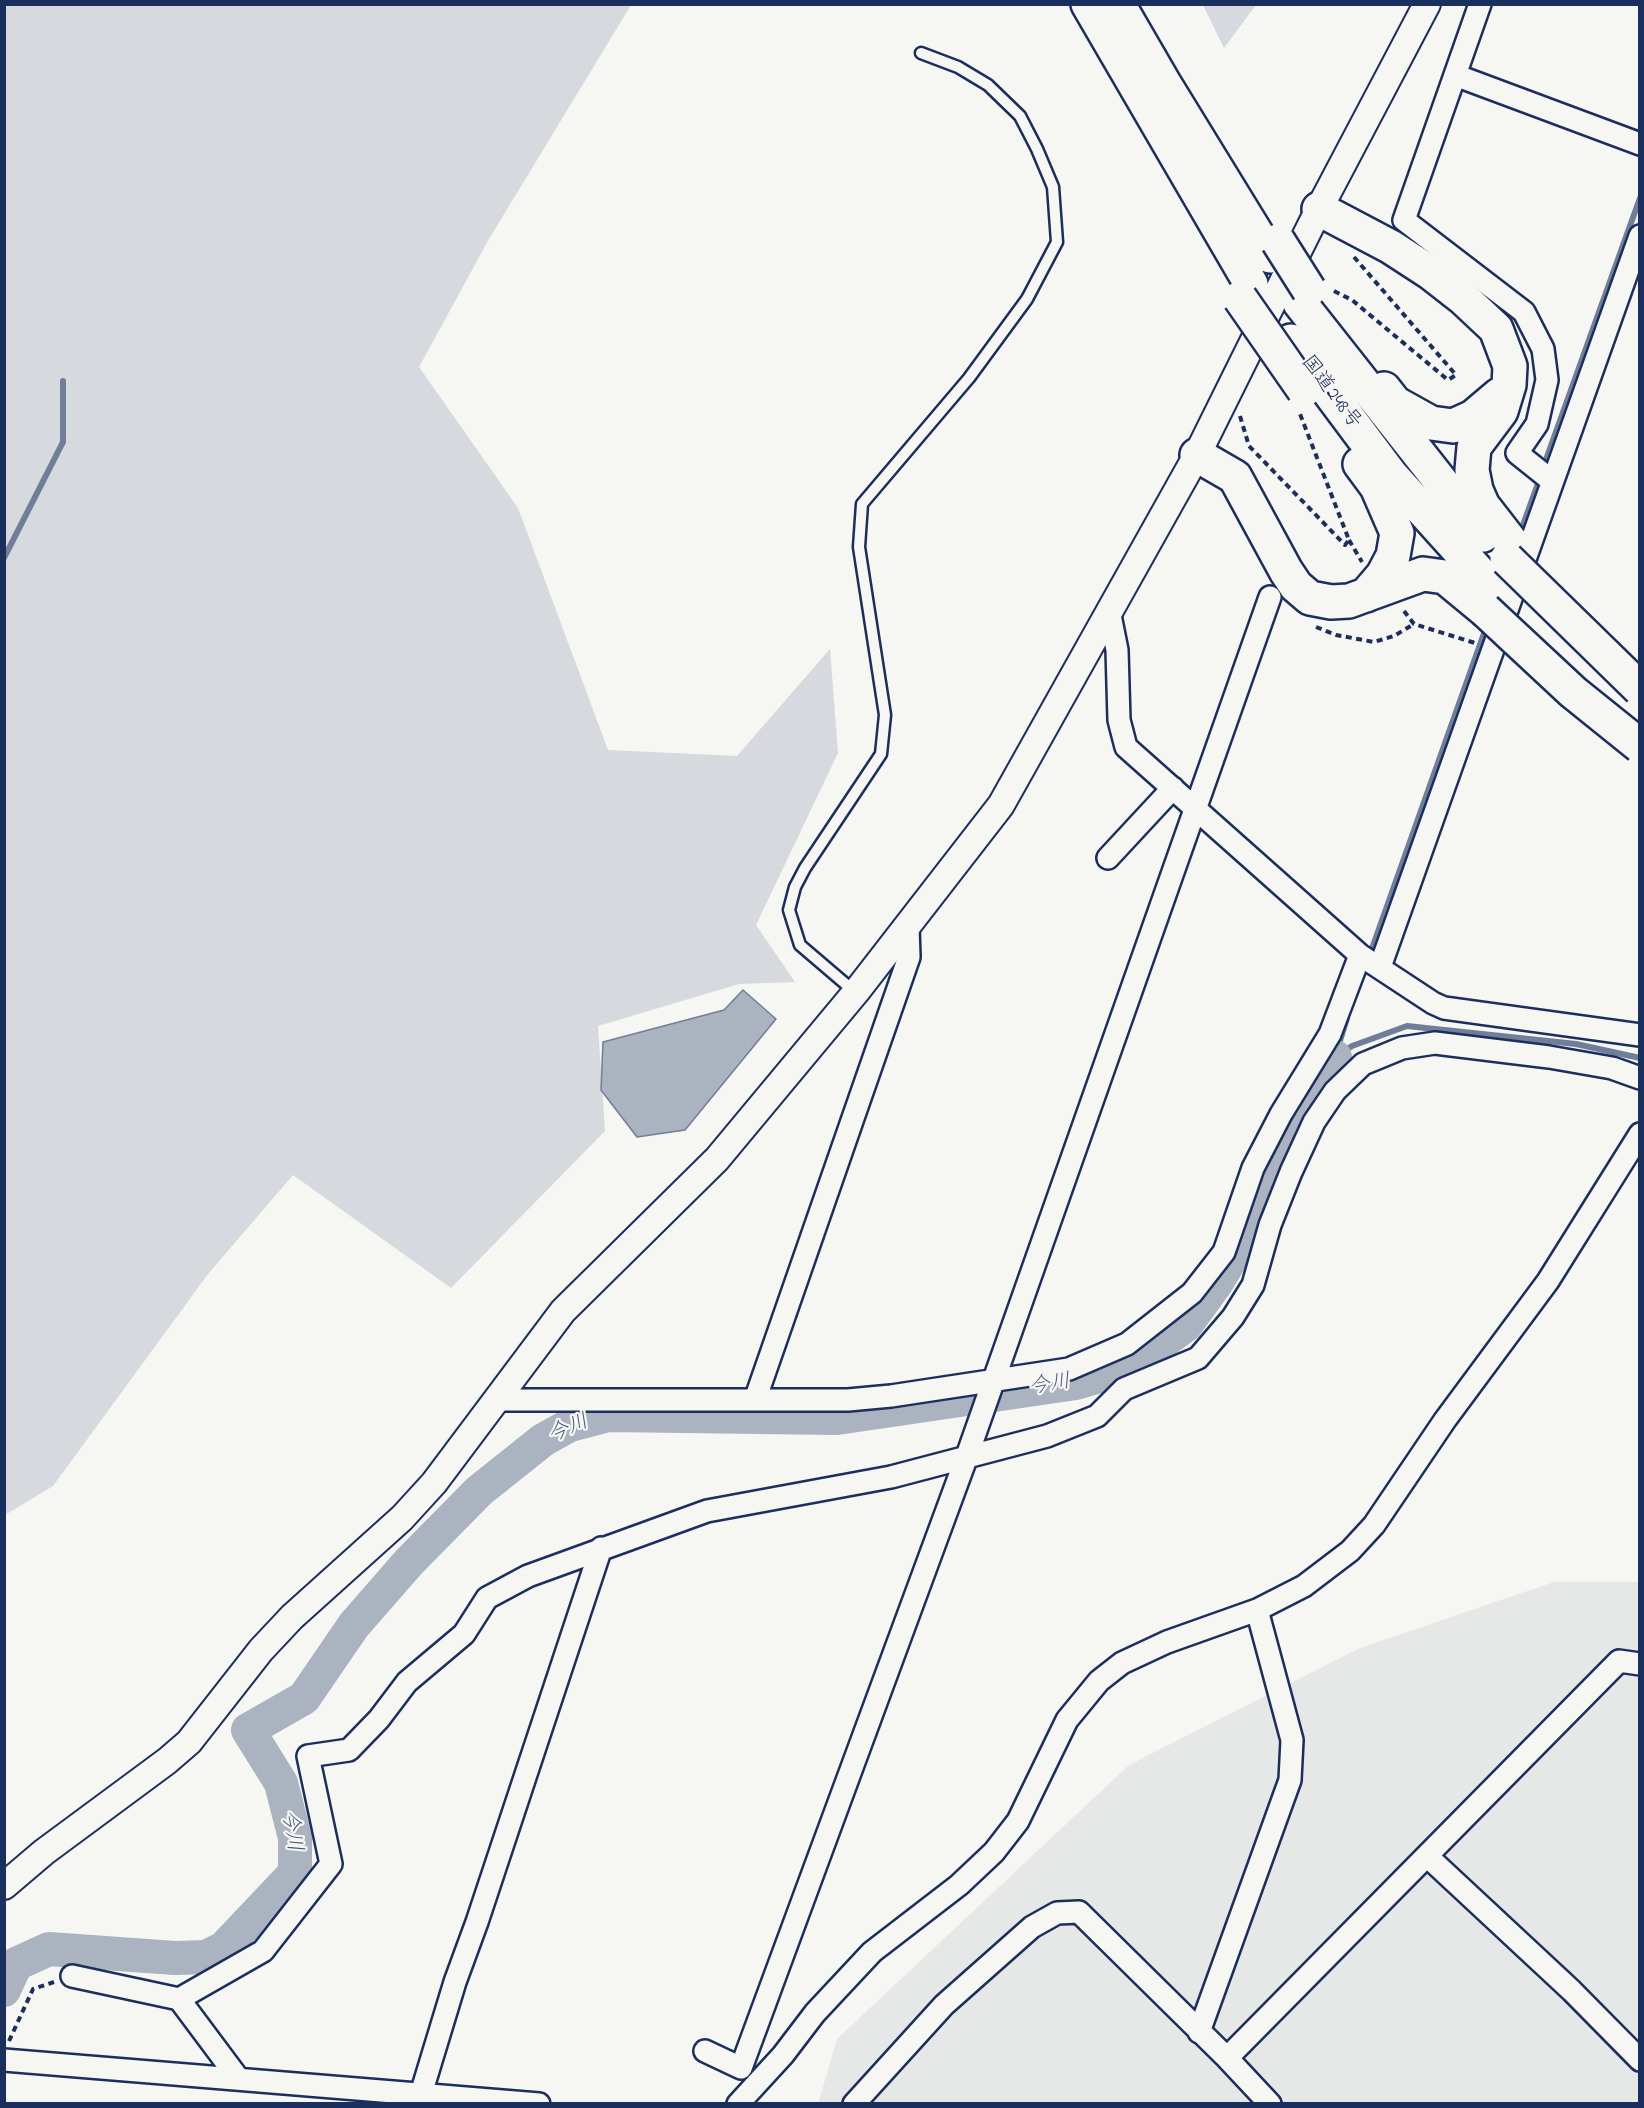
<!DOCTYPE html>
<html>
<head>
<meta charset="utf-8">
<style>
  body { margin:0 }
  #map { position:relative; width:1644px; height:2108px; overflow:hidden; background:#f6f6f2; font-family:"Indie Flower",sans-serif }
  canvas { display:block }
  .frame { position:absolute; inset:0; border:6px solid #1b2f5e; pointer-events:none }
</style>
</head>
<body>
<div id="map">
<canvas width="1644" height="2108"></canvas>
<div class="frame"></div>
</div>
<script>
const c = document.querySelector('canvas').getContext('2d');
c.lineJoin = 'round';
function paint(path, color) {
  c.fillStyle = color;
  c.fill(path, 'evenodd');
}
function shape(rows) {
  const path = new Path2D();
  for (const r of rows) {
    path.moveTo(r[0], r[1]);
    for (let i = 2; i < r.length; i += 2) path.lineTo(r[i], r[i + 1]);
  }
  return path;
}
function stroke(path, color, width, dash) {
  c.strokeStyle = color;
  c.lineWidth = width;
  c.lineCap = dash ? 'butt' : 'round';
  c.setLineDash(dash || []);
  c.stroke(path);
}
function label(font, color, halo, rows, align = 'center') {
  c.font = font + ' "Indie Flower","Klee One",sans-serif';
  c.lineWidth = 4.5;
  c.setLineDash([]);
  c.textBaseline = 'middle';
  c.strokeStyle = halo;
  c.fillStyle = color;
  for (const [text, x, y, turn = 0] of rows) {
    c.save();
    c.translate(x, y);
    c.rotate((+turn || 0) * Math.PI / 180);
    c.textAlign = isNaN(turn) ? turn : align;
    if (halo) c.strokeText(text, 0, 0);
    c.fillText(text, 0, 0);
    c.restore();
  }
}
paint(shape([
  [1554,1582,1639,1582,1639,2103,818,2104,837,2039,1129,1765,1360,1648]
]), '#e6e7e7');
paint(shape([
  [5,5,631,5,489,239,419,367,518,508,608,750,737,756,830,649,838,753,756,925,795,982,739,984,598,1026,605,1131,451,1288,293,1175,208,1274,53,1486,5,1515],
  [1203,5,1256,5,1224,48]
]), '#d6d9dd');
const water = shape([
  [743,990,776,1019,685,1130,637,1137,601,1090,603,1042,724,1010,743,990]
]);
paint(water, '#abb2c0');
stroke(water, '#717e99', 1.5);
stroke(shape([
  [1543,468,1640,198],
  [1519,536,1540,478],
  [4,558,63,442,63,381],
  [1369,957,1487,625],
  [1335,1057,1347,1018],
  [1335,1057,1352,1046,1407,1026,1576,1044,1640,1058]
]), '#717e99', 6);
stroke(shape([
  [4,1990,16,1964,49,1949,175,1958,206,1957,224,1948,295,1873,295,1838,281,1783,248,1730,304,1698,354,1625,409,1562,479,1491,543,1440,570,1425,608,1415,837,1418,1076,1383,1127,1368,1186,1325,1217,1282,1231,1259,1303,1100,1335,1057]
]), '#abb2c0', 34);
const service = shape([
  [855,992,800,945,789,910,795,887,805,868,881,754,885,715,859,547,862,504,969,378,1027,299,1057,242,1053,187,1037,149,1020,116,988,85,958,67,921,53]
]);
const minor = shape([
  [1480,4,1404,220,1524,312,1543,349,1547,380,1537,424,1517,453,1552,481],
  [1455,75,1640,144],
  [1109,610,1117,650,1119,720,1126,747,1360,955,1433,1003,1444,1008,1640,1035],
  [1108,858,1173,788],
  [1380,967,1640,236],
  [495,1400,848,1400,891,1396,1069,1369,1127,1344,1192,1293,1224,1252,1253,1168,1281,1114,1330,1034,1360,955],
  [755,1400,909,957,908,926],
  [1427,1856,1572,1991,1640,2060],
  [72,1976,179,1999,263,1951,331,1864,308,1756,349,1750,379,1719,407,1682,464,1634,487,1598,528,1576,707,1511,891,1477,1047,1436,1097,1416,1124,1389,1198,1358,1233,1317,1253,1285,1270,1225,1291,1172,1314,1122,1335,1091,1363,1064,1402,1048,1435,1043,1549,1057,1612,1068,1640,1078],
  [179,1999,238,2078],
  [1199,2032,1290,1780,1292,1740,1257,1610],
  [705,2051,741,2068,967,1456,1270,597],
  [1227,2058,1619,1661,1640,1664],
  [4,2060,539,2104],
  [421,2094,455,1982,477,1922,601,1548],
  [738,2104,783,2055,815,2013,872,1952,959,1885,994,1852,1018,1821,1067,1720,1099,1681,1122,1663,1167,1642,1257,1610,1304,1586,1350,1551,1374,1525,1445,1420,1548,1281,1640,1134],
  [854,2104,944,2005,1032,1927,1057,1913,1079,1912,1227,2058,1270,2104]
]);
const tertiary = shape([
  [4,1886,44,1852,167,1761,189,1742,261,1650,292,1617,402,1518,434,1483,563,1311,717,1159,856,992,1001,805,1197,455,1319,209,1427,4]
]);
const trunk = shape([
  [1088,4,1251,284],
  [1118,4,1165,85,1270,256],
  [1319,209,1391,247,1431,273,1463,298,1496,329,1510,366,1509,385,1501,411,1474,447,1472,470,1476,490,1483,506,1511,542],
  [1300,303,1483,535],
  [1291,341,1391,475,1492,587],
  [1384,389,1395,403,1431,423,1453,426,1473,417,1499,395],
  [1197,455,1235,477,1286,571,1296,586,1310,598,1331,602,1349,601,1423,574,1445,577,1485,610],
  [1360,464,1377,487,1397,533,1393,556,1383,575,1366,595]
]);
stroke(service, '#1b2f5e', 15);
stroke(minor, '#1b2f5e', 26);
stroke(tertiary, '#1b2f5e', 30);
stroke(trunk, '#1b2f5e', 38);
stroke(shape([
  [1334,291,1352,300,1448,380,1456,375,1354,257],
  [1240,416,1249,446,1345,545,1349,540,1300,414],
  [1349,540,1362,562],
  [1404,611,1414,624,1475,643],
  [1316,627,1336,635,1374,642,1394,636,1414,624],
  [9,2041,33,1989,54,1982]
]), '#1b2f5e', 4, [6, 4.5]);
stroke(service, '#f6f6f2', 10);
stroke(minor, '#f6f6f2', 21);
stroke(tertiary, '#f6f6f2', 26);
stroke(trunk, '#f6f6f2', 33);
const trunkBridge = shape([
  [1278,241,1309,290],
  [1240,298,1304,390],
  [1507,559,1640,689],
  [1485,610,1573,692,1640,746]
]);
stroke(trunkBridge, '#1b2f5e', 38, []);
stroke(trunkBridge, '#f6f6f2', 33);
label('20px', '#1b2f5e', '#f6f6f2', [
  ["国道248号",1330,393,53]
]);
label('italic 21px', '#46567b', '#f6f6f2', [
  ["今川",1050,1386,-9],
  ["今川",569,1430,-23],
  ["今川",290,1831,81]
]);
</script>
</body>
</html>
